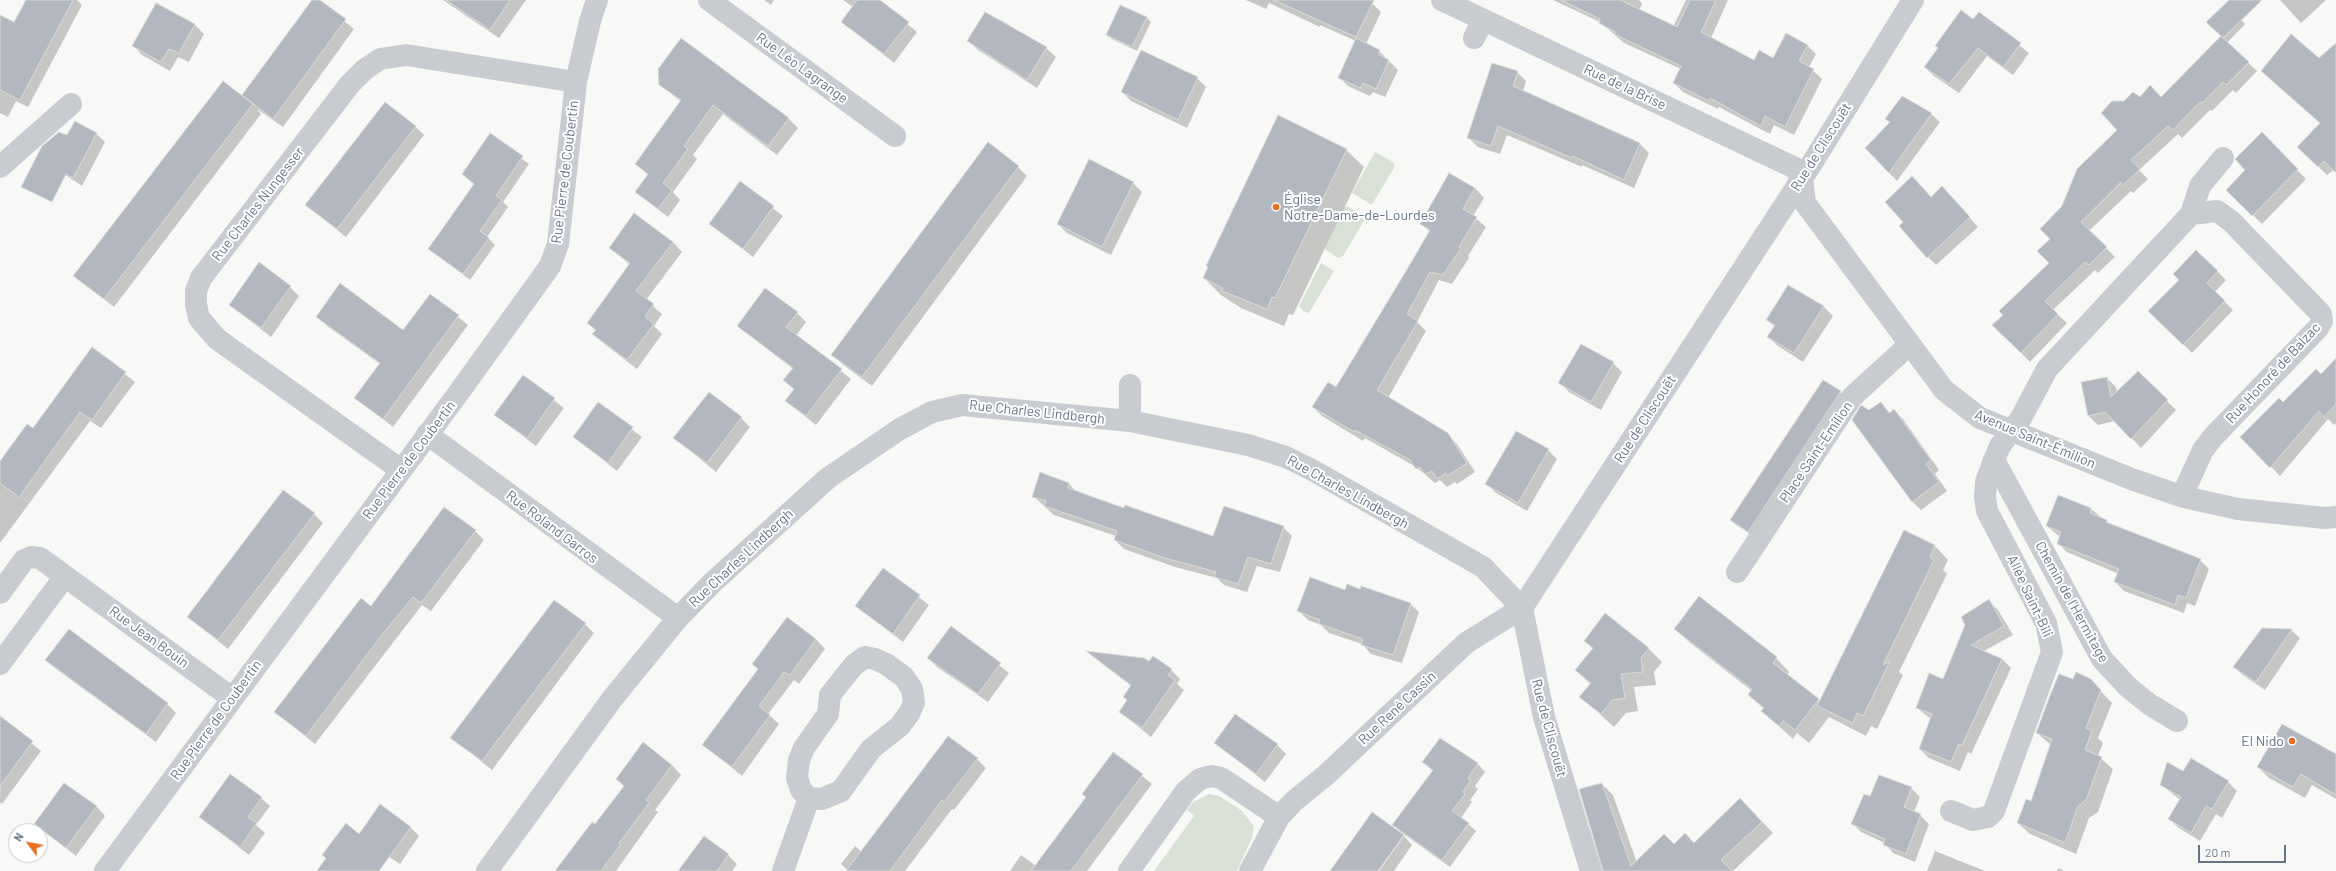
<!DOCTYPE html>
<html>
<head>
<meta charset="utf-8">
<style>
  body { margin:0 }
  #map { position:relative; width:2336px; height:871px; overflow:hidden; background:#f8f9f6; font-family:Barlow,sans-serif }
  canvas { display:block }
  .north { position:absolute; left:8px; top:823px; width:40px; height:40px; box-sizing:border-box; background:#fff; border:1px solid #c2c7cf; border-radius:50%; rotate:302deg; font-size:11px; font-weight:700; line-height:16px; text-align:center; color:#667488 }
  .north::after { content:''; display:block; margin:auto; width:14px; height:18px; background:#ec6c22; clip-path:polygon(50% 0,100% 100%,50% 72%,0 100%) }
  .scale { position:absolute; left:2198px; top:845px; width:88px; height:18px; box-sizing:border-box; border:2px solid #667488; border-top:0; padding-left:5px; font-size:12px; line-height:14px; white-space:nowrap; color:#667488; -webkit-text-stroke:3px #fff; paint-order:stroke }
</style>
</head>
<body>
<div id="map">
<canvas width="2336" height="871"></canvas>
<div class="north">N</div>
<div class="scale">20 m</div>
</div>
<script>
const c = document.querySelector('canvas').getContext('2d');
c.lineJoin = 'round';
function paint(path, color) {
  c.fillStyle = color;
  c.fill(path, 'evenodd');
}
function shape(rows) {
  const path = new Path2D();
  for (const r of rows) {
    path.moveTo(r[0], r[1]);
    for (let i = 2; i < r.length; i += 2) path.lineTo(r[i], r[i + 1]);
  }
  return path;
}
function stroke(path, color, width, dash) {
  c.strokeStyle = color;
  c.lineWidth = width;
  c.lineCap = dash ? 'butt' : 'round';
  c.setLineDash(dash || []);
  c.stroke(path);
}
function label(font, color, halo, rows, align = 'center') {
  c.font = font + ' Barlow,sans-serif';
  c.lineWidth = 4;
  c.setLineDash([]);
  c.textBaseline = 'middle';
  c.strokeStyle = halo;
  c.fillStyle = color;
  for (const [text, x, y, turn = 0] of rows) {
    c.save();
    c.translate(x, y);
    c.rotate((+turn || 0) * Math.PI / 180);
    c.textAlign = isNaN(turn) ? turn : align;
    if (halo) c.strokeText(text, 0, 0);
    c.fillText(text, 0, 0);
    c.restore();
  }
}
paint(shape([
  [1375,152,1393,162,1395,166,1373,203,1370,204,1352,193],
  [1347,206,1362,214,1365,219,1343,256,1338,258,1325,249,1344,208],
  [1321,263,1334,271,1309,313,1303,311,1299,306],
  [1209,794,1219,796,1241,810,1254,826,1252,838,1237,871,1154,871,1194,816,1187,810,1193,802]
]), '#d9e1d7');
paint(shape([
  [27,0,77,0,82,5,28,107,16,101,8,117,0,113,0,39,12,28],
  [313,0,318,0,354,29,283,127,257,109,261,114,114,307,74,276,248,100,244,95],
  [443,0,526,0,499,38],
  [764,0,774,0,771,5],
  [843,0,878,0,917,32,894,63,842,22,853,7],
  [1246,0,1365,0,1372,3,1381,12,1366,44,1379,51,1398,70,1385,97,1373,92,1370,96,1348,86,1339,77,1356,41,1320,25,1320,27,1269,3,1266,9],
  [1553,0,1639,0,1642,4,1639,10,1673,27,1686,0,1728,0,1711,38,1755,62,1774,59,1807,45,1816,54,1809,67,1822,79,1794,135,1774,125,1770,134,1719,107,1718,109,1683,92,1674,83,1681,69,1624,43,1600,22],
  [2280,0,2326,0,2301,23],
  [156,4,195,25,204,34,189,62,178,57,170,71,142,55,133,45],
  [2226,4,2245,24,2227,43,2257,71,2236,93,2233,90,2212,111,2210,110,2182,138,2178,134,2139,170,2148,179,2133,193,2131,191,2089,231,2115,257,2098,273,2095,270,2053,310,2067,323,2030,362,1994,325,2050,263,2051,239,2063,207,2118,130,2124,102,2140,98,2161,98,2222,36],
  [1979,13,2029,53,2013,75,1987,56,1959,93,1934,76,1925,67],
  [1147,18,1151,22,1137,51,1112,39,1107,35],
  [1001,20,1046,48,1056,57,1037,88,978,50,969,41],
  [681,39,789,119,798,128,777,155,723,114,693,155,697,159,673,192,680,200,668,217,636,192,648,175,636,164,681,102,660,84],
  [2336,45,2336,172,2334,170,2327,175,2298,147,2321,123,2319,60],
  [1517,72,1526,81,1523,91,1640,144,1649,153,1634,188,1582,165,1582,167,1507,135,1500,154,1478,147,1468,137],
  [1197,78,1206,87,1187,128,1131,101,1122,92],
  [1902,98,1931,114,1940,122,1897,181,1866,148,1890,123,1886,119],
  [415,126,424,135,346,237,306,205],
  [97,134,105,142,82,186,61,172],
  [2262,134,2306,179,2262,224,2227,190,2246,171],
  [490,135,529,164,503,202,508,207,487,237,495,245,470,280,430,249,475,185,463,174],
  [1346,150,1364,167,1293,315,1289,314,1284,326,1241,308,1221,295,1204,278],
  [1018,167,1027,176,872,386,842,364,833,355],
  [740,183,783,216,753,257,711,224],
  [1133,183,1142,192,1111,255,1067,233,1058,224],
  [1475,188,1484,198,1473,216,1486,227,1468,256,1469,258,1452,284,1439,280,1417,322,1426,331,1388,398,1447,434,1457,444,1475,472,1457,484,1455,482,1447,487,1440,480,1435,483,1416,467,1365,438,1363,441,1322,416,1313,407,1336,389,1430,232,1421,223],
  [1950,196,1978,227,1936,265,1928,257,1931,198],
  [673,242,682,252,646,300,662,314,654,326,662,334,637,369,603,343,594,334,596,331,588,323,630,265,610,248],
  [2217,271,2226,280,2215,292,2233,310,2192,353,2150,311],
  [1789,286,1824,307,1833,316,1803,362,1778,346,1769,337,1775,327,1767,320],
  [290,287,299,296,271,337,230,305],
  [431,295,468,325,393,427,356,398,380,364,327,326,318,316,404,332],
  [797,313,806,322,796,336,851,379,816,425,786,401,795,390,785,380,793,369,738,326],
  [92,348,135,382,101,428,90,421,0,543,0,463,34,430],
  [2336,360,2336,423,2334,425,2328,419,2280,476,2242,437,2321,375],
  [1613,363,1622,372,1601,410,1569,392,1560,383],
  [2138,373,2176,410,2141,448,2115,421,2098,425,2089,416,2083,383,2107,378,2116,387,2117,392],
  [523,376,564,408,536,446,495,415],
  [1840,392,1844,397,1753,536,1736,525,1732,520],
  [598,403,642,437,617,471,574,437],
  [1880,403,1890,413,1894,410,1903,419,1939,470,1935,474,1947,491,1921,510,1912,501,1869,411],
  [741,418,750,427,716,472,675,438],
  [1548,450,1557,459,1527,511,1496,493,1487,484],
  [1069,484,1078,493,1213,537,1283,527,1292,536,1280,572,1257,566,1247,592,1224,585,1217,578,1175,567,1124,549,1115,540,1116,536,1054,515,1033,496],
  [2091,509,2111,525,2200,560,2209,569,2195,606,2187,603,2184,613,2124,591,2115,582,2119,574,2067,552,2058,543,2060,537,2047,526],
  [314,514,323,523,228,649,188,617],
  [475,531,484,540,431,611,422,605,315,744,275,712],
  [1905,532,1935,546,1948,560,1943,570,1947,574,1899,672,1903,675,1877,729,1871,726,1866,736,1829,717,1809,743,1797,733,1793,739,1762,711,1764,709,1749,695,1752,691,1689,642,1675,629,1776,658,1789,672,1787,675,1820,702],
  [883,569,929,605,903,642,856,606],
  [1361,590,1410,604,1419,612,1402,663,1371,654,1362,644,1329,633,1321,625,1308,620,1299,611,1346,591],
  [1989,601,1998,610,2013,635,1984,651,2002,659,2011,668,1971,754,1968,752,1960,771,1929,758,1920,749,1931,719,1917,708,1943,680],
  [1605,615,1649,649,1662,662,1654,672,1656,685,1634,687,1638,711,1626,713,1614,727,1581,697,1591,685,1576,670,1593,649,1585,641],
  [585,624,594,633,492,770,452,738],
  [951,628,1009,673,988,702,937,667,928,658],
  [2291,630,2300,638,2265,690,2243,675,2234,667],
  [816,639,825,649,799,684,794,680,768,714,779,724,742,776,704,745],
  [1088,653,1171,670,1180,679,1177,684,1184,690,1151,737,1120,712,1128,701,1131,686],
  [47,660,167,704,176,713,156,742,56,669],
  [2090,680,2112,703,2098,738,2103,743,2098,756,2113,769,2098,812,2089,818,2076,854,2030,834,2018,823,2031,802,2051,745,2037,733,2073,681],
  [2,719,41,751,2,804,0,802],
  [1440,740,1478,764,1485,772,1475,786,1478,789,1470,800,1472,802,1461,818,1476,831,1450,867,1402,833,1393,824,1433,771,1423,762],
  [1215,743,1277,745,1286,754,1265,782],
  [1114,753,1152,784,1087,871,1010,871,1021,855,1036,866,1087,797],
  [2336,756,2336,799,2312,785,2305,798,2269,778,2258,767],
  [977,759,986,768,954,810,952,809,905,871,849,871,841,864,855,846,862,852],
  [672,765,681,775,655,810,658,812,616,871,556,871,595,826],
  [2183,773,2228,782,2237,791,2222,818,2216,814,2200,841,2179,828,2169,819,2180,800,2161,784],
  [1602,784,1613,795,1637,863,1674,845,1694,844,1752,811,1773,833,1733,871,1603,871],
  [1911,788,1920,797,1914,812,1920,815,1929,824,1915,862,1893,853,1885,843,1861,832,1853,824,1870,798],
  [261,798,270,806,256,825,265,833,249,855,200,817],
  [96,806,105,816,76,856,36,824],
  [410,827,419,836,400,864,389,857,378,871,318,871,360,835],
  [1404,836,1412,845,1394,871,1379,871],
  [1935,851,1985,871,1927,871],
  [728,855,737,864,732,871,679,871],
  [2058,868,2065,871,2057,871]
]), '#0003');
const building = shape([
  [26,0,73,0,20,100,0,90,0,15,14,22,26,0],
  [312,0,320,0,346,19,273,119,242,95,312,0],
  [446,0,510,0,490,30,446,0],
  [857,0,880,0,909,22,884,54,841,22,857,0],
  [1274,0,1374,0,1356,37,1274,0],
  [1561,0,1620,0,1677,27,1690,0,1716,0,1701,32,1754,60,1759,50,1773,58,1786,33,1808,45,1799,61,1814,69,1785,127,1765,116,1761,126,1710,98,1709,101,1673,83,1681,66,1614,34,1615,32,1599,23,1600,19,1561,0],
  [2229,0,2262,0,2223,38,2206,22,2229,0],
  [156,3,195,24,179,53,169,49,161,62,132,46,156,3],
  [1120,5,1147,17,1132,47,1106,35,1120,5],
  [1961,10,1973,19,1979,12,2021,43,2003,67,1978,48,1949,84,1924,67,1938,48,1935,46,1961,10],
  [985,12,1047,47,1027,80,967,41,985,12],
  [2291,34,2319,58,2336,43,2336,173,2324,161,2318,167,2297,147,2320,123,2261,71,2291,34],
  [2221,36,2249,62,2226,85,2223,82,2202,103,2200,102,2173,130,2168,126,2131,160,2140,169,2123,185,2121,182,2081,222,2107,247,2089,265,2085,262,2045,301,2058,314,2021,353,1992,325,2003,315,1999,311,2049,263,2037,251,2050,239,2040,229,2062,206,2077,169,2117,130,2101,113,2112,101,2124,101,2133,92,2140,97,2150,85,2161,97,2221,36],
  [681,38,789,118,768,146,713,105,684,146,688,149,663,183,672,190,658,209,635,192,648,174,635,164,681,100,659,85,658,69,681,38],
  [1356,38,1380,50,1378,54,1389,60,1376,89,1363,83,1360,88,1338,78,1356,38],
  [1141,50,1198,77,1178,120,1121,92,1141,50],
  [1492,63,1518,71,1513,86,1640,143,1624,180,1573,156,1572,158,1498,126,1491,146,1467,138,1492,63],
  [223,81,253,104,104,299,73,276,223,81],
  [1902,96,1932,113,1889,173,1865,148,1890,122,1885,119,1902,96],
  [385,102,416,126,337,229,305,205,385,102],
  [1278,115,1347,149,1275,298,1272,297,1267,309,1222,291,1223,288,1203,278,1208,267,1206,266,1278,115],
  [75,121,97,133,73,178,66,174,52,202,21,187,42,146,59,132,67,135,75,121],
  [2262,132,2298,169,2252,216,2226,190,2245,170,2235,159,2262,132],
  [490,133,523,156,496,196,502,200,480,231,489,238,463,274,428,249,474,184,462,174,490,133],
  [988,142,1019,166,862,377,831,355,988,142],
  [1089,159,1134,182,1102,247,1057,224,1089,159],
  [1449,173,1475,188,1463,209,1477,217,1459,247,1461,248,1443,275,1430,272,1407,314,1418,321,1377,390,1448,433,1467,463,1447,476,1446,473,1437,479,1432,471,1425,474,1420,467,1416,469,1410,460,1355,430,1354,432,1312,407,1328,382,1336,387,1409,266,1430,230,1420,224,1449,173],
  [1912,176,1931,197,1942,186,1970,217,1927,258,1899,226,1903,222,1885,202,1912,176],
  [740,181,774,206,743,249,709,224,740,181],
  [634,213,673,242,636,291,654,304,645,317,654,324,627,360,592,334,596,330,587,323,630,263,609,248,634,213],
  [2196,250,2218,271,2207,283,2225,301,2183,345,2148,311,2179,280,2173,274,2196,250],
  [259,262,291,286,261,328,229,305,259,262],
  [340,283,403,330,430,294,459,315,383,419,354,398,380,363,316,317,340,283],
  [1788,285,1824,306,1794,353,1767,337,1775,325,1766,320,1788,285],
  [765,288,798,312,786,327,842,369,806,416,785,401,794,389,783,380,793,368,737,326,765,288],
  [1581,344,1614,362,1591,402,1558,383,1581,344],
  [92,347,126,372,92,420,80,412,19,497,0,483,0,461,27,424,33,428,92,347],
  [2336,358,2336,404,2324,417,2319,411,2270,468,2240,437,2279,398,2283,402,2316,369,2321,374,2336,358],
  [2138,371,2168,400,2131,439,2105,412,2088,416,2081,382,2107,377,2111,397,2138,371],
  [523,375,555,398,527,438,494,415,523,375],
  [1823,380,1841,391,1748,532,1730,520,1823,380],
  [709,392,742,417,707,463,673,438,709,392],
  [598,402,633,427,608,463,573,437,598,402],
  [1881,402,1889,413,1894,409,1907,427,1931,460,1926,464,1939,482,1912,502,1852,420,1861,405,1869,410,1881,402],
  [1516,431,1549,449,1518,503,1485,484,1516,431],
  [1040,472,1069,483,1068,488,1124,508,1125,505,1213,536,1224,506,1284,526,1271,564,1248,557,1238,584,1214,577,1216,572,1165,558,1114,540,1117,531,1044,506,1046,501,1032,497,1040,472],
  [283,490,315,513,218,640,187,617,283,490],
  [2058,495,2091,508,2090,513,2107,520,2106,522,2201,559,2186,598,2178,595,2175,605,2114,582,2119,569,2057,544,2061,532,2046,526,2058,495],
  [444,507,476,530,421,603,413,597,381,636,306,736,274,712,361,598,371,606,444,507],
  [1904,530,1935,545,1930,557,1934,560,1883,665,1890,661,1863,716,1857,713,1853,723,1817,706,1904,530],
  [883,568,920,595,893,634,855,606,883,568],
  [1310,577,1345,590,1347,584,1360,589,1361,586,1411,603,1393,655,1361,645,1363,639,1319,624,1320,620,1297,611,1310,577],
  [1699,596,1777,657,1773,663,1819,699,1795,730,1783,721,1779,726,1761,711,1764,708,1748,695,1752,689,1674,629,1699,596],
  [1989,599,2004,626,1971,645,2002,659,1962,745,1959,744,1951,762,1919,749,1932,714,1916,708,1929,673,1943,679,1965,625,1961,617,1989,599],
  [554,600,586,623,482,761,450,738,554,600],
  [1605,613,1649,648,1641,658,1643,672,1621,674,1625,698,1612,700,1601,714,1579,697,1591,683,1575,670,1593,648,1584,641,1605,613],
  [787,617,816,639,790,675,784,672,759,706,770,715,732,767,702,745,758,669,752,664,787,617],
  [951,626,1001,663,978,694,927,658,951,626],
  [2262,628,2292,629,2256,682,2233,667,2262,628],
  [69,629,168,703,146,734,45,660,69,629],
  [1086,651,1144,658,1149,661,1153,656,1172,669,1168,675,1175,680,1142,728,1119,712,1127,700,1123,697,1131,685,1086,651],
  [2076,672,2091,679,2101,690,2086,728,2092,731,2085,750,2102,757,2086,800,2078,806,2065,843,2017,823,2026,799,2031,801,2052,739,2036,733,2051,693,2059,674,2073,679,2076,672],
  [1235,714,1278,744,1256,774,1214,743,1235,714],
  [0,716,33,741,0,786,0,716],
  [2282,724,2336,754,2336,795,2301,774,2293,787,2257,767,2282,724],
  [948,736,978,758,944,802,942,800,890,871,846,871,948,736],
  [1440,738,1478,763,1468,778,1471,780,1463,792,1465,794,1452,811,1469,823,1442,860,1392,825,1433,770,1422,762,1440,738],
  [643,742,672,765,646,800,649,803,619,843,621,844,601,871,555,871,592,822,595,824,624,786,616,779,643,742],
  [1113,752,1143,774,1071,871,1031,871,1086,797,1082,794,1113,752],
  [2191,758,2229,781,2212,809,2206,806,2191,833,2168,819,2181,797,2160,785,2167,762,2183,771,2191,758],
  [230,774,262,797,248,817,257,823,240,847,199,817,230,774],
  [1879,775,1912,787,1904,807,1921,814,1906,854,1883,845,1885,839,1851,824,1864,794,1870,796,1879,775],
  [64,783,97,806,66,848,34,824,64,783],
  [1602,783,1631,866,1664,834,1674,844,1685,833,1694,843,1740,798,1762,822,1721,860,1732,871,1603,871,1579,789,1602,783],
  [380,804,411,827,379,871,317,871,326,858,322,855,346,823,359,834,380,804],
  [1372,812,1404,835,1378,871,1330,871,1372,812],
  [704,836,729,854,717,871,678,871,704,836]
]);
paint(building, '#b3b8c0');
stroke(building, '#dadad8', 1);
stroke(shape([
  [709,0,895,136],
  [1442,0,1795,168,1802,179,1805,203,1944,390,1980,418,2134,480,2184,497,2238,509,2325,518,2336,517],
  [1474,38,1483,20],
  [0,167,71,104],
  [2191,214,2200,186,2223,158],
  [1130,421,1130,385],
  [427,434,678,618],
  [1994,460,2102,659,2128,687,2149,704,2177,721],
  [401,470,217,339,199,318,196,305,196,291,201,278,350,84,364,70,380,59,406,55,576,82],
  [1737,572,1852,397,1910,344],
  [0,593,24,560,31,557,40,558,232,698],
  [865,657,875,659,886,664,904,677,912,689,914,702,910,712,900,726,871,749,841,791,822,799,809,798,801,790,797,778,799,760,804,748,828,714,830,695,854,665,865,657],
  [0,664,65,576],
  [1951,811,1973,820,1988,817,1994,811,2052,652,2046,623,1987,511,1985,497,1986,482,1994,460,2000,446,2021,418,2047,369,2191,214,2217,211,2231,221,2321,314,2322,321,2318,328,2213,437,2203,450,2187,485,2184,497],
  [105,871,457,395,550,266,558,244,576,82,590,21,597,0],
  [487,871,612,699,678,618,712,583,828,478,900,429,932,412,962,405,1130,421,1248,445,1286,457,1314,471,1483,567,1522,608,1466,643,1326,775,1294,801,1279,817,1250,871],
  [783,871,809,798],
  [1129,871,1186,791,1200,779,1211,776,1221,778,1279,817],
  [1591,871,1544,717,1522,608,1814,160,1913,0]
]), '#c8cbcf', 22);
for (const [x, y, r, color] of [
  [1276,207,4,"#ec6c22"],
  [2292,741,4,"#ec6c22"]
]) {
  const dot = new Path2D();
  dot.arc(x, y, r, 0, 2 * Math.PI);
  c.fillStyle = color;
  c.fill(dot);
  stroke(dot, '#fff', 1.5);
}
label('14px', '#667488', '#fff', [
  ["Rue Léo Lagrange",802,68,36],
  ["Rue de la Brise",1625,87,25],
  ["Rue de Cliscouët",1821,147,-58],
  ["Rue Pierre de Coubertin",565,172,-83],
  ["Rue Charles Nungesser",258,204,-52],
  ["Rue Honoré de Balzac",2273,373,-47],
  ["Rue Charles Lindbergh",1037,412,6],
  ["Rue de Cliscouët",1645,419,-57],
  ["Avenue Saint-Émilion",2035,439,23],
  ["Place Saint-Emilion",1816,452,-56],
  ["Rue Pierre de Coubertin",409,460,-53],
  ["Rue Charles Lindbergh",1348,492,29],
  ["Rue Roland Garros",552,527,37],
  ["Rue Charles Lindbergh",741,558,-43],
  ["Allée Saint-Bili",2030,596,65],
  ["Chemin de l'Hermitage",2072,602,61],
  ["Rue Jean Bouin",149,637,36],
  ["Rue René Cassin",1397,708,-43],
  ["Rue Pierre de Coubertin",216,720,-54],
  ["Rue de Cliscouët",1549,728,75]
]);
label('14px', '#667488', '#fff', [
  ["Église",1284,199],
  ["Notre-Dame-de-Lourdes",1284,215],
  ["El Nido",2284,741,"right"]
], 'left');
</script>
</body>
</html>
